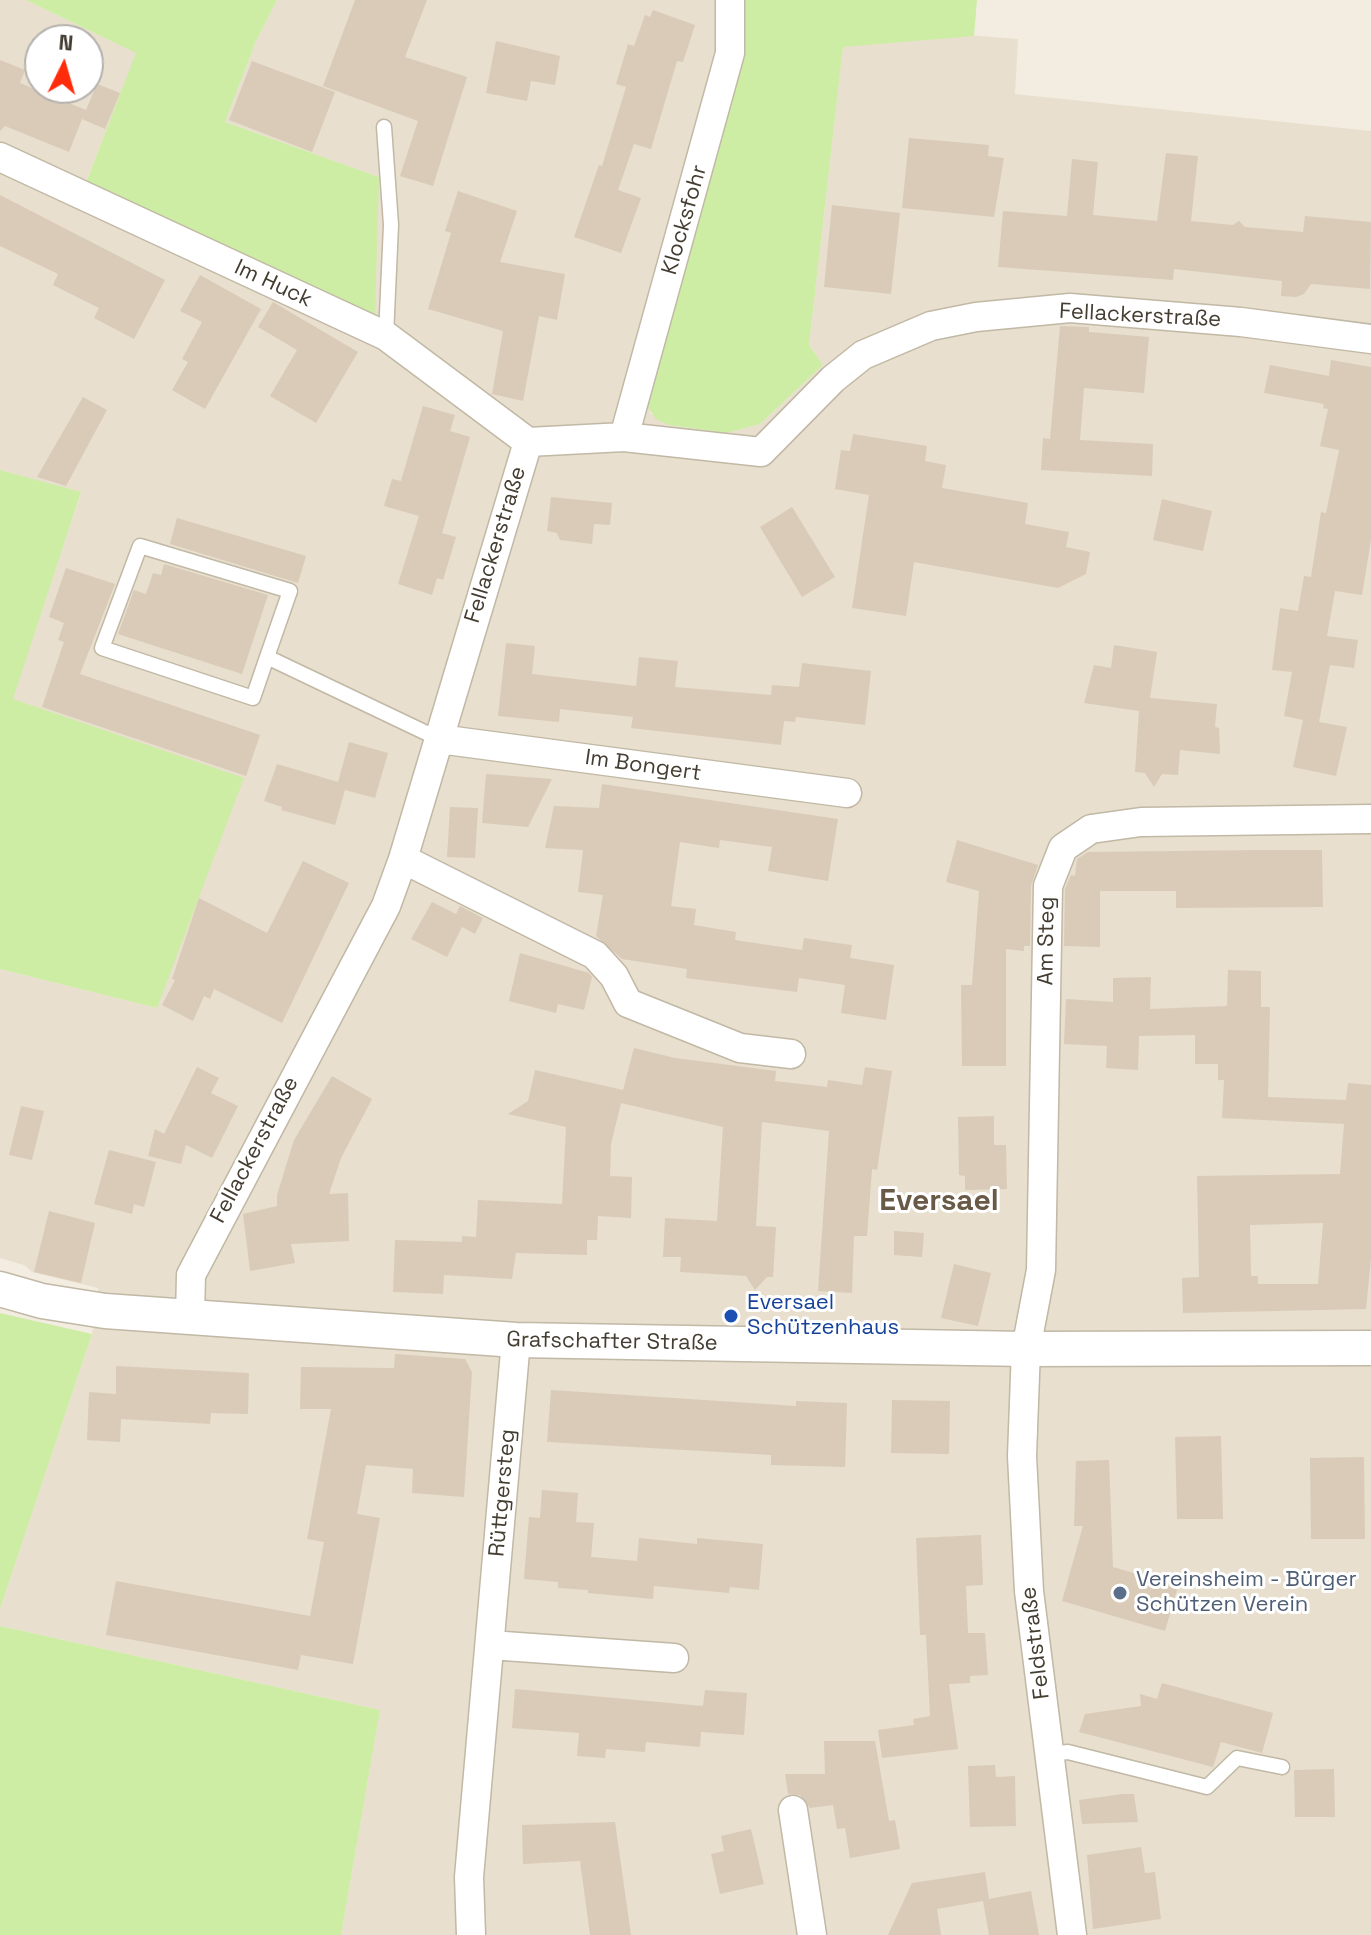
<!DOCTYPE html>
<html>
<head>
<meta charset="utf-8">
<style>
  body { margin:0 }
  #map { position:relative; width:1371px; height:1935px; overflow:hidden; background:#f3ede1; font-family:"Space Grotesk",sans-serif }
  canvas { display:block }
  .north { position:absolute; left:24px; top:24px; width:80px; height:80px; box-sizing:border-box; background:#fff; border:2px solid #b4b1ad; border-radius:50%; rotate:5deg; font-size:22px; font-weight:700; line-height:32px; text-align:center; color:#443d31 }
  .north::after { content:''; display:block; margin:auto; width:28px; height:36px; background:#ff2c0b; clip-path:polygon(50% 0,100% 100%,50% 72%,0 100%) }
</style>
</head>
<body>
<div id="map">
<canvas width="1371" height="1935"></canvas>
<div class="north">N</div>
</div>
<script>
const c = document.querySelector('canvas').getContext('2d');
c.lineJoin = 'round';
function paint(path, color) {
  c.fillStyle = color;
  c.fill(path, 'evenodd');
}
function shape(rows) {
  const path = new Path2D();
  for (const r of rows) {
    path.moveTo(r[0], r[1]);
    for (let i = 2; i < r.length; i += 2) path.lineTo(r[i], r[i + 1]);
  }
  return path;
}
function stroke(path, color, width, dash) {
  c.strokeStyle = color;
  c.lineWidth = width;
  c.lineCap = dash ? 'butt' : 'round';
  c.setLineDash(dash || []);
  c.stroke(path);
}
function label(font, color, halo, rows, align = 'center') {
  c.font = font + ' "Space Grotesk",sans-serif';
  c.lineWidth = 6;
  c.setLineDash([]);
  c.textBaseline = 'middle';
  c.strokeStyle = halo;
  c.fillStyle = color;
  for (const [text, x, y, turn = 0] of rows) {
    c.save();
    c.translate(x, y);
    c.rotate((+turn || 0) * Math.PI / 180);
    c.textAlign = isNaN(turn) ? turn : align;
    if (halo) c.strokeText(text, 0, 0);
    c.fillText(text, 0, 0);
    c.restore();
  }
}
paint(shape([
  [0,0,26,0,137,53,84,187,379,177,225,122,256,41,277,0,740,0,650,413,669,425,725,433,760,424,823,365,809,345,843,46,965,35,1018,39,1015,94,1371,131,1371,1935,341,1935,380,1710,0,1626,0,1609,92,1334,98,1288,32,1272,24,1265,0,1258,0,969,157,1008,12,699,81,493,0,470],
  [40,40,88,40,88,88,40,88]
]), '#e8dfce');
paint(shape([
  [26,0,277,0,256,41,225,122,379,177,375,315,84,188,136,53],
  [740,0,977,0,974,36,843,47,809,345,823,365,760,424,726,433,669,425,656,419,646,404],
  [0,470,81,492,13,699,244,778,157,1008,0,969],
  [0,1313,92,1334,0,1609],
  [0,1626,380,1710,341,1935,0,1935]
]), '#cdeda4');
paint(shape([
  [355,0,427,0,405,57,467,77,433,186,400,176,418,121,323,86],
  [653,10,695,25,683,62,677,61,651,149,634,144,618,190,641,198,621,253,574,237,599,165,602,166,626,87,616,84,628,44,634,46,645,15,650,17],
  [496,41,560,56,555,85,531,81,527,101,486,93],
  [0,60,25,70,20,83,86,110,97,84,120,93,105,129,82,119,69,152,5,126,0,131],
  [252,61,335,92,312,152,229,120],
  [909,138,989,145,988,156,1004,158,994,217,902,208],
  [1166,153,1198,156,1191,221,1233,225,1239,221,1245,227,1303,232,1305,216,1371,222,1370,289,1311,284,1304,294,1296,297,1281,296,1282,281,1174,269,1173,280,998,267,1003,211,1067,216,1072,159,1098,162,1093,215,1157,221],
  [458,191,517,211,500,262,565,274,557,320,539,316,523,401,492,394,503,331,428,309,451,233,445,231],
  [0,195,165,280,134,339,94,318,99,308,53,285,58,274,0,246],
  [832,205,900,213,891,294,824,287],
  [200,275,261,309,205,409,172,390,188,362,182,359,202,322,180,311],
  [273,302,358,352,316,423,270,396,297,350,258,327],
  [1060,326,1089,327,1089,332,1149,337,1144,393,1084,388,1080,440,1153,444,1152,476,1041,470,1043,438,1050,439],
  [1331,360,1371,367,1371,540,1362,595,1335,591,1327,636,1358,640,1354,668,1330,665,1319,722,1347,727,1336,776,1293,767,1303,720,1284,716,1292,672,1272,670,1280,608,1298,611,1304,576,1311,577,1321,512,1326,513,1339,450,1320,446,1328,409,1323,408,1324,404,1264,393,1270,365,1329,376],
  [83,397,107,410,66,486,37,477],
  [423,406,455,415,450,431,470,437,442,533,456,537,443,580,437,578,432,595,398,584,419,516,384,506,392,479,401,481],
  [853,434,927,446,925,461,946,465,942,488,1028,503,1025,524,1069,532,1066,547,1090,552,1086,574,1058,588,914,562,906,616,852,608,869,495,835,489,841,450,850,451],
  [551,497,612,503,610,525,594,524,592,544,560,540,557,533,547,531],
  [1162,499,1212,511,1203,551,1153,540],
  [792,507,835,577,802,597,760,527],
  [177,518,306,556,298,583,170,544],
  [164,564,268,595,242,674,118,634,134,590,146,594,153,573,161,575],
  [66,568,115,584,80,674,260,735,246,776,42,707,64,642,58,640,64,623,49,617],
  [506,643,535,646,532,674,636,686,639,657,678,661,675,687,771,695,772,685,799,687,802,663,871,671,865,725,796,717,795,722,784,721,781,745,631,728,633,717,560,709,559,722,498,716],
  [1114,645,1157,652,1150,698,1217,704,1215,727,1219,728,1220,754,1180,750,1178,775,1162,774,1154,787,1145,773,1135,772,1139,711,1084,703,1094,665,1111,668],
  [349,742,388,753,375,798,345,790,335,825,281,810,282,807,264,801,277,764,338,782],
  [486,774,552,779,528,827,482,823],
  [602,784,838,819,828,881,768,871,772,847,720,840,719,848,680,842,671,906,696,909,694,925,736,932,735,940,802,950,804,938,837,943,852,945,850,958,894,965,886,1020,841,1013,845,985,799,978,797,992,686,978,687,969,622,959,596,936,603,895,578,892,583,850,545,848,554,806,599,808],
  [450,807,478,808,475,858,447,857],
  [957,840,1038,865,1031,886,1030,946,1024,946,1024,951,1006,949,1006,1066,962,1066,961,985,972,985,979,891,946,882],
  [1261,850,1322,850,1323,907,1176,908,1176,891,1100,891,1100,947,1064,946,1065,889,1071,875,1075,876,1077,859,1088,852],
  [303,861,349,883,282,1023,214,989,210,999,204,996,193,1021,162,1005,175,980,172,979,199,898,267,933],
  [432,902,456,914,460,906,483,918,475,934,462,927,447,957,411,939],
  [520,953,589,973,592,977,584,1010,558,1004,556,1013,509,1001],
  [1228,970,1261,971,1261,1007,1270,1007,1268,1097,1346,1100,1348,1083,1371,1085,1371,1259,1366,1309,1183,1313,1182,1278,1199,1277,1197,1176,1340,1174,1344,1124,1222,1118,1224,1080,1218,1080,1218,1064,1195,1064,1195,1035,1139,1036,1138,1070,1106,1068,1107,1046,1064,1044,1066,999,1113,1002,1113,978,1151,977,1150,1009,1227,1006],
  [1323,1223,1318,1284,1258,1284,1258,1276,1251,1276,1250,1225],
  [634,1048,675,1058,776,1071,775,1081,827,1087,828,1080,862,1085,865,1067,892,1071,877,1170,872,1169,867,1236,854,1236,852,1293,818,1291,829,1131,762,1122,756,1226,776,1227,773,1277,767,1277,755,1290,746,1276,680,1272,681,1257,663,1257,665,1218,717,1221,723,1127,621,1103,611,1144,610,1176,632,1177,631,1218,598,1216,597,1240,587,1240,587,1255,516,1253,512,1279,444,1275,443,1294,393,1292,395,1240,462,1242,462,1236,476,1237,478,1200,562,1204,566,1127,508,1114,528,1101,535,1070,623,1090],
  [197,1067,219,1078,211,1093,238,1106,212,1158,186,1145,181,1164,148,1156,155,1129,164,1134],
  [332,1076,372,1099,341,1158,329,1194,348,1193,349,1241,291,1244,295,1263,250,1271,243,1214,277,1206,277,1195,294,1140],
  [21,1106,44,1111,32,1160,9,1155],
  [994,1116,994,1145,1006,1145,1007,1189,965,1190,965,1176,959,1175,958,1117],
  [109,1150,156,1162,144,1207,134,1204,132,1214,94,1204],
  [49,1211,95,1223,81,1283,34,1272],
  [894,1231,924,1233,922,1257,894,1255],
  [954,1264,991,1273,978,1326,941,1318],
  [395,1354,465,1359,472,1372,464,1497,412,1493,413,1469,366,1465,357,1514,380,1518,353,1664,301,1655,298,1670,106,1635,116,1581,310,1616,324,1542,307,1539,331,1409,300,1409,301,1367,394,1368],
  [116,1366,249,1373,248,1414,211,1413,210,1424,121,1419,120,1442,87,1440,89,1392,116,1394],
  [551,1390,796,1406,796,1401,847,1403,845,1467,771,1465,771,1455,547,1442],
  [892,1400,950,1401,949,1454,891,1453],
  [1221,1436,1223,1519,1177,1519,1175,1437],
  [1364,1457,1365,1539,1311,1539,1310,1458],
  [1109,1460,1113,1567,1178,1586,1165,1631,1062,1601,1083,1526,1074,1526,1076,1461],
  [542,1490,578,1493,576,1522,594,1523,591,1557,637,1561,639,1538,697,1544,697,1538,763,1544,759,1590,730,1587,729,1593,654,1586,653,1599,588,1593,588,1590,558,1588,558,1582,524,1579,529,1517,540,1518],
  [981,1535,983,1585,966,1586,968,1633,985,1633,988,1675,970,1676,970,1683,949,1684,958,1749,882,1758,878,1730,914,1725,913,1719,930,1716,926,1635,920,1635,916,1538],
  [1162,1683,1273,1713,1262,1753,1221,1742,1213,1767,1079,1732,1085,1714,1141,1706,1140,1694,1157,1699],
  [515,1689,703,1706,705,1690,747,1693,744,1735,701,1732,700,1747,646,1742,645,1752,606,1749,605,1758,577,1756,579,1733,512,1728],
  [824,1741,875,1741,889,1821,895,1820,900,1849,850,1858,845,1828,837,1829,833,1805,810,1808,800,1795,788,1794,785,1774,825,1774],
  [995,1765,996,1777,1015,1776,1016,1826,970,1827,968,1766],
  [1334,1769,1335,1817,1295,1817,1294,1770],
  [1123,1794,1134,1794,1138,1822,1082,1824,1079,1800],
  [615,1822,631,1935,590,1935,580,1861,523,1864,522,1825],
  [751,1829,764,1884,720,1894,711,1854,724,1851,721,1836],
  [1141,1847,1145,1873,1155,1872,1161,1919,1093,1929,1087,1855],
  [985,1872,989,1899,1031,1891,1039,1935,989,1935,983,1901,937,1909,941,1935,888,1935,912,1883]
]), '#d9cbb8');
const service = shape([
  [384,127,391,225,386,336],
  [267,657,290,591,140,546,102,648,253,698,267,657,439,739],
  [1049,1754,1068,1752,1207,1787,1237,1758,1282,1767]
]);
const minor = shape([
  [0,157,386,336,528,442],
  [624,437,730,53,730,0],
  [439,739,847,793],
  [403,859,595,955,614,976,628,1003,740,1048,791,1054],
  [190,1317,191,1275,386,906,403,859,528,442,624,437,761,452,833,379,863,355,931,326,976,317,1070,308,1241,322,1371,339],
  [490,1645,674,1658],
  [793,1810,812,1935],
  [471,1935,469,1877,516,1340],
  [1072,1935,1029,1591,1022,1456,1026,1349,1041,1270,1048,886,1063,848,1091,829,1141,822,1371,819]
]);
const tertiary = shape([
  [0,1289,42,1301,105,1311,516,1340,1026,1349,1371,1348]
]);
stroke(service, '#c1b8a5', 17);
stroke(minor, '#c1b8a5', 31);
stroke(tertiary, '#c1b8a5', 37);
stroke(service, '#fff', 14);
stroke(minor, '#fff', 28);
stroke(tertiary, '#fff', 34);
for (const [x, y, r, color] of [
  [731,1316,8,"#1a4fb4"],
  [1120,1593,8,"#5c6f8a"]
]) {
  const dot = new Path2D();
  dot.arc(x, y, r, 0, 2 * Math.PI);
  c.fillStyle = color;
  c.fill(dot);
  stroke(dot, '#fff', 3);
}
label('22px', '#443d31', '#fff', [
  ["Klocksfohr",685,220,-74],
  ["Im Huck",273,284,25],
  ["Fellackerstraße",1140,316,3],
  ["Fellackerstraße",496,545,-73],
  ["Im Bongert",643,766,8],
  ["Am Steg",1047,941,-89],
  ["Fellackerstraße",255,1150,-62],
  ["Grafschafter Straße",612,1342,1],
  ["Rüttgersteg",503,1493,-85],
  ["Feldstraße",1036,1643,-97]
]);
label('22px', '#164399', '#fff', [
  ["Eversael",747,1303],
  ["Schützenhaus",747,1328]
], 'left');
label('22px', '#4e5e75', '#fff', [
  ["Vereinsheim - Bürger",1136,1580],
  ["Schützen Verein",1136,1605]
], 'left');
label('bold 30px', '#685a47', '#fff', [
  ["Eversael",939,1202]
]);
</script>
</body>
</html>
